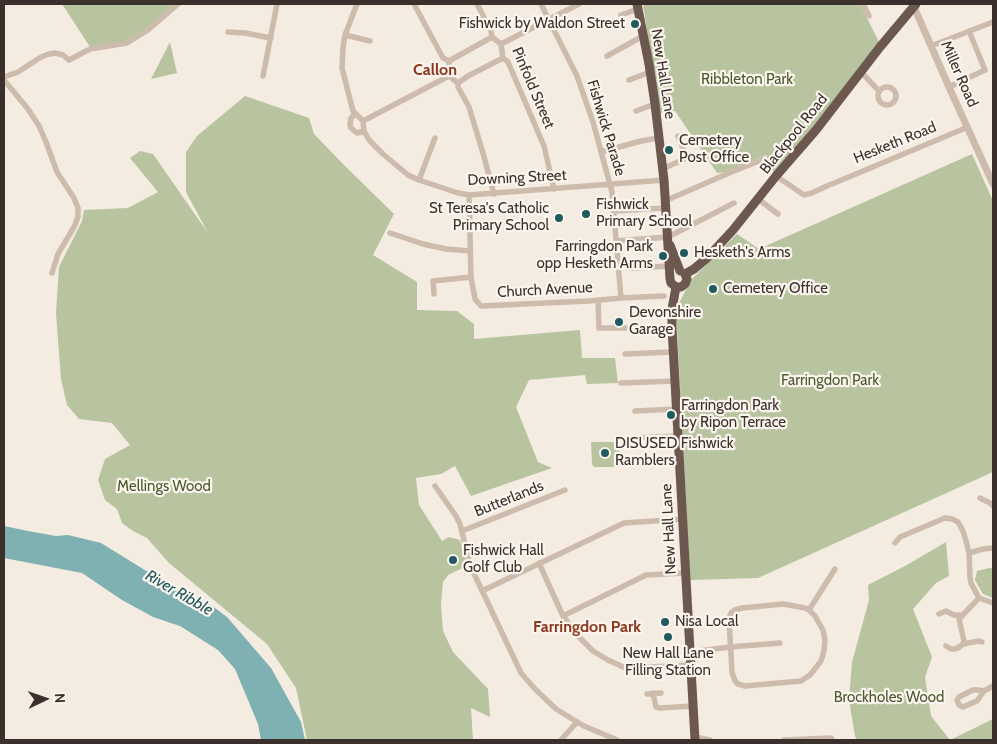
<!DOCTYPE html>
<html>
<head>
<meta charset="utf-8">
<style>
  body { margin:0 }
  #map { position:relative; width:997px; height:744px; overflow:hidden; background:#f4ebe1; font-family:Cabin,sans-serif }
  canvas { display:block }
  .frame { position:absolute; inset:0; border:5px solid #3b302b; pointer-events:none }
  .north { position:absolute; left:20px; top:674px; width:50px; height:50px; -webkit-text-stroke:4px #fbf5ee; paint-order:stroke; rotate:87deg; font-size:14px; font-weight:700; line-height:20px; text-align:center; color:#3b302b }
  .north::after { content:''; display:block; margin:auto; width:18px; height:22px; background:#3b302b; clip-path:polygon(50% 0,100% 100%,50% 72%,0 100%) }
</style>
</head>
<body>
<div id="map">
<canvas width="997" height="744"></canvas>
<div class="frame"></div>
<div class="north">N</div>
</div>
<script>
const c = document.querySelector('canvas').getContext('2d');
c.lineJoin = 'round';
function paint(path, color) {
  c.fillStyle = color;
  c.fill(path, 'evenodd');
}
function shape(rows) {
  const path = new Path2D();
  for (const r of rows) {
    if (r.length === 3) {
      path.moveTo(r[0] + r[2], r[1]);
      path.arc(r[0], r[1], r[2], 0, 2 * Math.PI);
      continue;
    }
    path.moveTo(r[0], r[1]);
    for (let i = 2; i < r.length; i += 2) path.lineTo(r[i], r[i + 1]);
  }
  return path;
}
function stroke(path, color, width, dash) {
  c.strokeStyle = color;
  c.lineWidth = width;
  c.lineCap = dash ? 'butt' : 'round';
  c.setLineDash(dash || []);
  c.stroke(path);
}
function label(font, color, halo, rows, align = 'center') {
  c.font = font + ' Cabin,sans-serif';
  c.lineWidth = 4.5;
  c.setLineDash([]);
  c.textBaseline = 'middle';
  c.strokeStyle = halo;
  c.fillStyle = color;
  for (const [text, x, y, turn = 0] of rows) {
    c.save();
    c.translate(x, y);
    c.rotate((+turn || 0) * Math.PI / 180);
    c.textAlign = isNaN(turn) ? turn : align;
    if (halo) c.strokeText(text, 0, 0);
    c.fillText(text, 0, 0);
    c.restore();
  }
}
paint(shape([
  [62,4,177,4,127,43,92,50],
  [643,4,860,4,879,42,788,159,774,173,766,155,726,172,717,173,675,111,660,113],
  [170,42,177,73,151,79],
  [245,96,309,118,314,134,343,164,394,214,373,255,417,282,417,310,457,311,474,324,474,339,580,330,582,358,615,358,618,383,587,384,585,375,529,380,516,407,538,462,552,468,471,496,455,466,441,474,416,478,419,505,442,541,449,537,460,540,467,566,448,575,443,582,441,605,443,631,453,652,488,689,490,717,471,708,473,740,307,740,296,688,267,644,169,563,147,538,133,531,122,523,117,509,105,500,98,480,105,459,130,445,112,423,79,419,67,405,61,379,56,313,59,267,82,221,84,210,128,208,158,192,130,158,140,151,153,154,208,233,186,192,186,152,197,136],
  [972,154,993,201,993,472,758,578,690,580,676,309,691,280,737,234,759,249],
  [591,442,619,442,620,467,594,467,592,464],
  [946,542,949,576,936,583,913,609,932,657,925,677,931,716,950,740,993,719,993,740,857,740,855,736,849,700,852,662,869,600,868,585,905,566],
  [989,568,993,568,993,598,983,594,975,580,977,571]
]), '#b8c4a0');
paint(shape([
  [4,526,28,531,56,536,68,535,101,543,148,572,211,605,227,617,271,668,301,722,305,740,261,740,258,724,235,669,218,650,180,626,153,617,122,600,82,573,4,558]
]), '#7fb0b2');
stroke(shape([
  [357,4,345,35,343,48,342,68,353,111,363,121],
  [414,4,443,58,449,61],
  [477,4,491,31,492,37,501,44,503,58,508,62,544,146,554,189],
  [541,4,577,76,593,122,612,192,621,298],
  [863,4,869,16],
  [621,15,638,9],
  [228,32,245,33,271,38],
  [345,35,370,41],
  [501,44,579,4],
  [931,46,993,22],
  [607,56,643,36],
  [449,61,449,76,458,83,458,87,469,107,483,153,494,194],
  [449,61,492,37],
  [861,72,879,91],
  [263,76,277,4],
  [4,77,18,72,41,57,49,54,55,53,63,55,69,60,90,49,127,43,148,30,178,4],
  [4,80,28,109,39,126,46,142,57,172,74,198,78,208,78,217,74,227,58,254,52,273],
  [629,80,650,72],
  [458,83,468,76,503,58],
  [887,96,9],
  [949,87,985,70,969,31],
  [636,111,655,104],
  [355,114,351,118,350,125,351,128,357,133,364,131],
  [363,121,364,131,369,140,383,154,408,175,419,180,458,193,469,195,664,180],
  [363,121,449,76],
  [601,152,641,141,658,138],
  [662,169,687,158,678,136],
  [776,176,804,195,812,193,829,185],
  [419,180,435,138],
  [832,184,968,127],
  [469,195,471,277],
  [758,199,778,214],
  [665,201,729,173,764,159],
  [614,211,665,208],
  [390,233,423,244,446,249,470,251],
  [616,241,668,237,734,203],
  [633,268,669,266],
  [434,294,433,281,471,277,475,299,481,306,589,301,621,298,664,296],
  [598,300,599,328,672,328],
  [625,354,673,352],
  [621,383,675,381],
  [635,411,677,409],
  [633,438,678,436],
  [435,486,456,516,460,524,470,565,521,673,535,689,556,709,584,726,617,740],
  [980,498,990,503,993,506],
  [462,531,565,490],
  [895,543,900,537,945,518,952,519,958,522,963,531,966,541,969,553,970,577,971,583,979,598,993,603],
  [969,553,983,549,993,548],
  [539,563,563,616,578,636,593,651,608,660,623,667,630,668,690,665],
  [482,591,624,523,683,519],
  [783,604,805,608,809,610,815,616,823,630,825,640,824,651,821,661,810,675,801,681,745,686,738,684,735,681,732,672,729,619,731,613,735,610,742,608,783,604],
  [809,610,835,569],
  [939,614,946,611,954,615,962,615],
  [563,616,646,575,685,573],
  [963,644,979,641,982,642],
  [946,646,951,649,954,649,958,648,963,644,964,641,959,619,979,598],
  [690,652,730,647,780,643],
  [984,691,978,690,973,690,959,697,957,700,959,705,963,707,977,701,984,691,993,686],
  [653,693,656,707,660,708,693,706],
  [647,694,661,693],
  [695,737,710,740],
  [561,740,577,722],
  [784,740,831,738,832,740]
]), '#cdbbac', 5.5);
stroke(shape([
  [914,7,949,87,993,184]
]), '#cdbbac', 7);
stroke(shape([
  [637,4,649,64,655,104,664,180,670,279,671,283,676,287],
  [670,245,680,271],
  [685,274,694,269,707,258,733,230,776,176,816,130,880,47,916,4],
  [676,287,672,309,672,328,695,740],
  [676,287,681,287,685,284,687,279,685,274]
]), '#6c584f', 9);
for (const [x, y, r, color] of [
  [635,24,5,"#1f5a5e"],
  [669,150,5,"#1f5a5e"],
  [586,214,5,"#1f5a5e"],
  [559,218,5,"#1f5a5e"],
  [684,253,5,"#1f5a5e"],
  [663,256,5,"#1f5a5e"],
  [713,289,5,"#1f5a5e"],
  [619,322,5,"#1f5a5e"],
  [671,415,5,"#1f5a5e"],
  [605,453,5,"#1f5a5e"],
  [453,560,5,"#1f5a5e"],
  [665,622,5,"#1f5a5e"],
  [668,637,5,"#1f5a5e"]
]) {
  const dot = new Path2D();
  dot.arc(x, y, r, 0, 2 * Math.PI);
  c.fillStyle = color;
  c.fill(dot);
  stroke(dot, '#fbf5ee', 2);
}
label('15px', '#3b302b', '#fbf5ee', [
  ["Fishwick by Waldon Street",625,24,"right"],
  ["Cemetery",679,141],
  ["Post Office",679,158],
  ["Fishwick",596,205],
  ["Primary School",596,222],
  ["St Teresa's Catholic",549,209,"right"],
  ["Primary School",549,226,"right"],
  ["Farringdon Park",653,247,"right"],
  ["opp Hesketh Arms",653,264,"right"],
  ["Hesketh's Arms",694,253],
  ["Cemetery Office",723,289],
  ["Devonshire",629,313],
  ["Garage",629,330],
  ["Farringdon Park",681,406],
  ["by Ripon Terrace",681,423],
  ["DISUSED Fishwick",615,444],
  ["Ramblers",615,461],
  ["Fishwick Hall",463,551],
  ["Golf Club",463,568],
  ["Nisa Local",675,622],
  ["New Hall Lane",668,654,"center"],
  ["Filling Station",668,671,"center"]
], 'left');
label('15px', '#3b302b', '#fbf5ee', [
  ["New Hall Lane",663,74,81],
  ["Miller Road",959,74,66],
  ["Pinfold Street",533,88,67],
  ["Fishwick Parade",606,128,73],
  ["Blackpool Road",794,134,-51],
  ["Hesketh Road",895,143,-22],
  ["Downing Street",517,178,-3],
  ["Church Avenue",545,290,-3],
  ["Butterlands",509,499,-22],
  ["New Hall Lane",669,529,-93]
]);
label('15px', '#4a5a2e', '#fbf5ee', [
  ["Ribbleton Park",747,80],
  ["Farringdon Park",830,381],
  ["Mellings Wood",164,487],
  ["Brockholes Wood",889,698]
]);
label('bold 16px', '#8c3b22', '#fbf5ee', [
  ["Callon",435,70],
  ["Farringdon Park",587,627]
]);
label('italic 16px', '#1f5a5e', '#fbf5ee', [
  ["River Ribble",179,593,30]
]);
</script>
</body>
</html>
